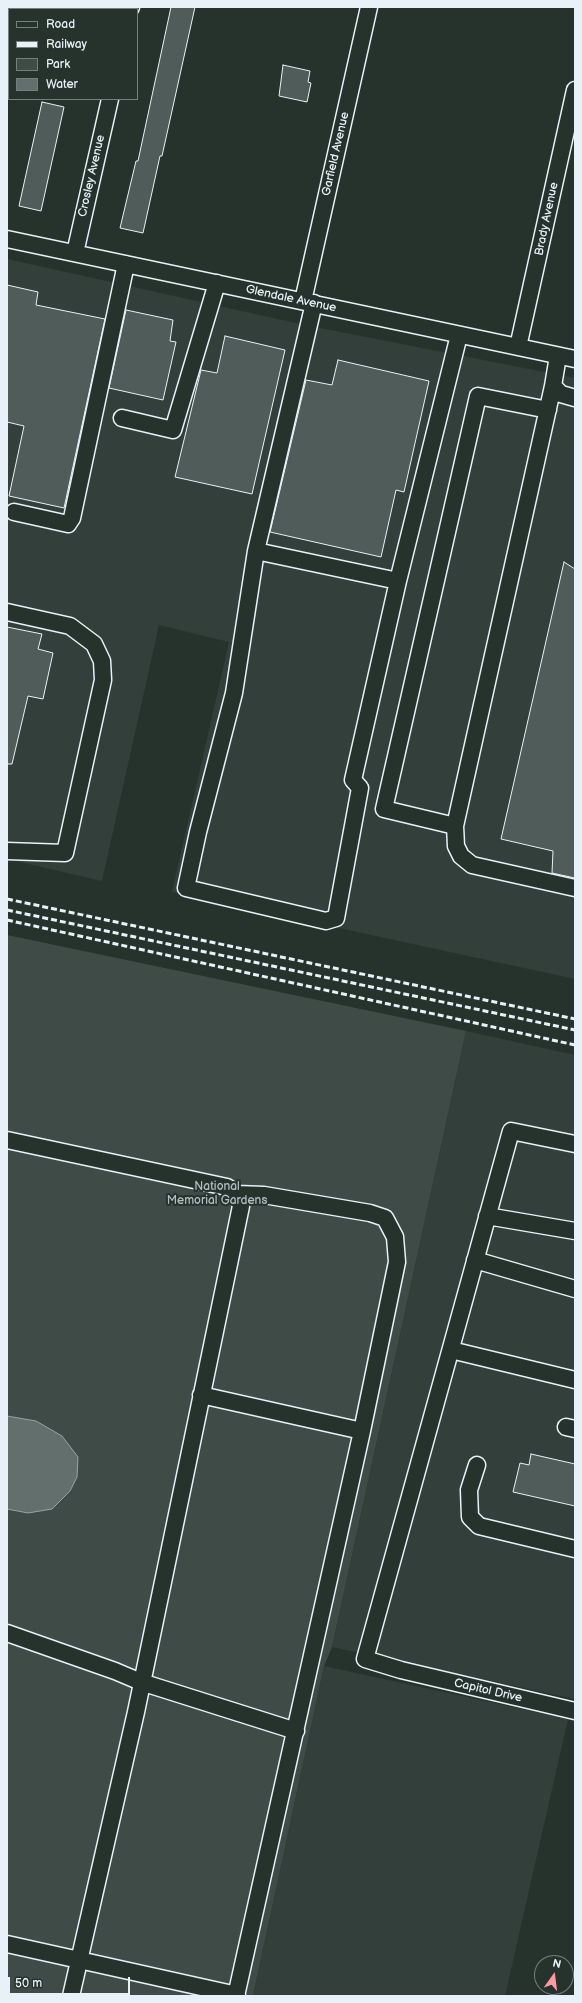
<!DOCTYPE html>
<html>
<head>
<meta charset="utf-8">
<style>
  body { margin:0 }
  #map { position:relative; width:582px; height:2003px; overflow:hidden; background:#26332d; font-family:"Balsamiq Sans",sans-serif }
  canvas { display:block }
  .frame { position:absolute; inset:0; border:8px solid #e8f1f8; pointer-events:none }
  .legend { position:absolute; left:8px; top:8px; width:130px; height:92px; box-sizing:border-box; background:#26332d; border:1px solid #747f7e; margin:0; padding:5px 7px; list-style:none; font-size:12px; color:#e8f1f8 }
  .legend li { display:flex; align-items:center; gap:8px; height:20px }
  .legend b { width:20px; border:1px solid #747f7e }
  .north { position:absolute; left:534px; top:1955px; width:40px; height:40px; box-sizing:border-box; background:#26332d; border:1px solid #747f7e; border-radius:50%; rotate:14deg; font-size:11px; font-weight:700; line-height:16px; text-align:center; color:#e8f1f8 }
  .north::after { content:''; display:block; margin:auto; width:14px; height:18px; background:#ff9aa2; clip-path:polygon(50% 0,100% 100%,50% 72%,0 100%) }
  .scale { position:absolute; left:8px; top:1977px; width:122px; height:18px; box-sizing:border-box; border:2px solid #e8f1f8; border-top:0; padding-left:5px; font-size:12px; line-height:14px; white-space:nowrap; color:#e8f1f8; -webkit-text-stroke:3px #26332d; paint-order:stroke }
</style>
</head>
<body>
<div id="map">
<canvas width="582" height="2003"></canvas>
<div class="frame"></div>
<ul class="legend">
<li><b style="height:5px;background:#26332d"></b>Road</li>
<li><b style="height:5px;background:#e8f1f8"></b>Railway</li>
<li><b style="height:11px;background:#3e4b47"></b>Park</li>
<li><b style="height:11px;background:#636f6d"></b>Water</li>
</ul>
<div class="north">N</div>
<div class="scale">50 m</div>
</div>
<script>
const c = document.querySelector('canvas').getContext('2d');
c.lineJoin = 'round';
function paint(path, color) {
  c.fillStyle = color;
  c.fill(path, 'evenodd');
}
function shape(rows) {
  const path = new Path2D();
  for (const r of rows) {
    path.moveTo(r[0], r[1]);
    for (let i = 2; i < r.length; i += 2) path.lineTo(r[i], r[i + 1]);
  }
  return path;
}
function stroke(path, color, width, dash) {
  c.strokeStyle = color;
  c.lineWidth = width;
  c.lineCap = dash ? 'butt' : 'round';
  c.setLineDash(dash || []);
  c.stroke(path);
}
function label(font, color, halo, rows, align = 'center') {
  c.font = font + ' "Balsamiq Sans",sans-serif';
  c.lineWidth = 4;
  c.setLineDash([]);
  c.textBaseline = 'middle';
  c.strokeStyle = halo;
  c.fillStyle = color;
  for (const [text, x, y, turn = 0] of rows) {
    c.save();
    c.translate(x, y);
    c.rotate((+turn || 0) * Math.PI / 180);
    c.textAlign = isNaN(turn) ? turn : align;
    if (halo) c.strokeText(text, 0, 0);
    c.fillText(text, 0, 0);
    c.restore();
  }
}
paint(shape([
  [7,259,300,324,575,378,575,979,172,892,229,642,159,625,102,881,7,859],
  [466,1031,575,1055,575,1699,332,1647],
  [324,1666,568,1719,505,1996,253,1996]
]), '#333f3a');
paint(shape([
  [7,935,466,1031,332,1647,324,1666,253,1996,7,1996]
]), '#3e4b47');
const water = shape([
  [7,1416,36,1421,62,1436,78,1457,77,1477,70,1491,52,1509,28,1513,7,1509,7,1416]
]);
paint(water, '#636f6d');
stroke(water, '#98a3a5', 1);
const building = shape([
  [171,7,195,7,162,156,160,156,143,233,120,228,136,161,138,161,171,7],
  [283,65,310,71,308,82,311,83,307,102,279,96,283,65],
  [42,102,64,107,41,211,19,206,42,102],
  [7,285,38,292,36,305,105,319,64,508,9,496,24,426,7,422,7,285],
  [126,310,173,320,170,341,176,342,163,400,109,388,126,310],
  [225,336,285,350,252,494,175,477,201,370,217,373,225,336],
  [338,360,429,381,404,492,396,490,381,557,270,532,306,380,332,385,338,360],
  [564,562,575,569,575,878,552,873,553,851,501,839,564,562],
  [7,627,42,634,38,649,53,653,43,699,28,696,12,764,7,764,7,627],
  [531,1454,575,1464,575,1506,513,1492,520,1463,529,1465,531,1454]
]);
paint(building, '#505c59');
stroke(building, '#e8f1f8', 1);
const minor = shape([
  [130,9,131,7],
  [7,239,575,359],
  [75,253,110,99],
  [303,301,369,7],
  [314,303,256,551,398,581,459,335],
  [518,347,575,90],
  [558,356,553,386,561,394,575,398],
  [553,386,455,826,456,846,461,856,472,865,575,888],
  [122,418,173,430,217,283],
  [14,512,68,524,72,518,126,264],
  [256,551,234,693,198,832,186,888,326,921,336,918,360,788,353,780,398,581],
  [7,612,70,626,94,644,102,661,103,680,65,853,7,851],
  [455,826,384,809,478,396,548,410],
  [7,1140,227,1187,237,1194,241,1206,136,1712,71,1996],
  [575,1144,511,1131,365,1659,401,1670,575,1711],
  [237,1194,264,1195,370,1213,385,1218,395,1237,397,1262,362,1431],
  [487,1216,575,1231],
  [475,1260,575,1289],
  [451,1350,575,1380],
  [201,1395,362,1431,236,1996],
  [566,1427,575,1429],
  [477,1465,469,1490,470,1517,479,1526,575,1549],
  [7,1633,115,1671,141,1682,296,1731],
  [7,1944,237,1995]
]);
stroke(minor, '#e8f1f8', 19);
stroke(minor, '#26332d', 16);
stroke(shape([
  [7,899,575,1019],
  [7,910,575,1030],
  [7,920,575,1045]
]), '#e8f1f8', 3, [6, 3]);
label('12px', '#e8f1f8', '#26332d', [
  ["Garfield Avenue",336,154,-77],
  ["Crosley Avenue",92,176,-77],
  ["Brady Avenue",547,219,-78],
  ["Glendale Avenue",291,299,12],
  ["Capitol Drive",488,1691,13]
]);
label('12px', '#b5bfc3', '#26332d', [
  ["National",217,1187],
  ["Memorial Gardens",217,1201]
]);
</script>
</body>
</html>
